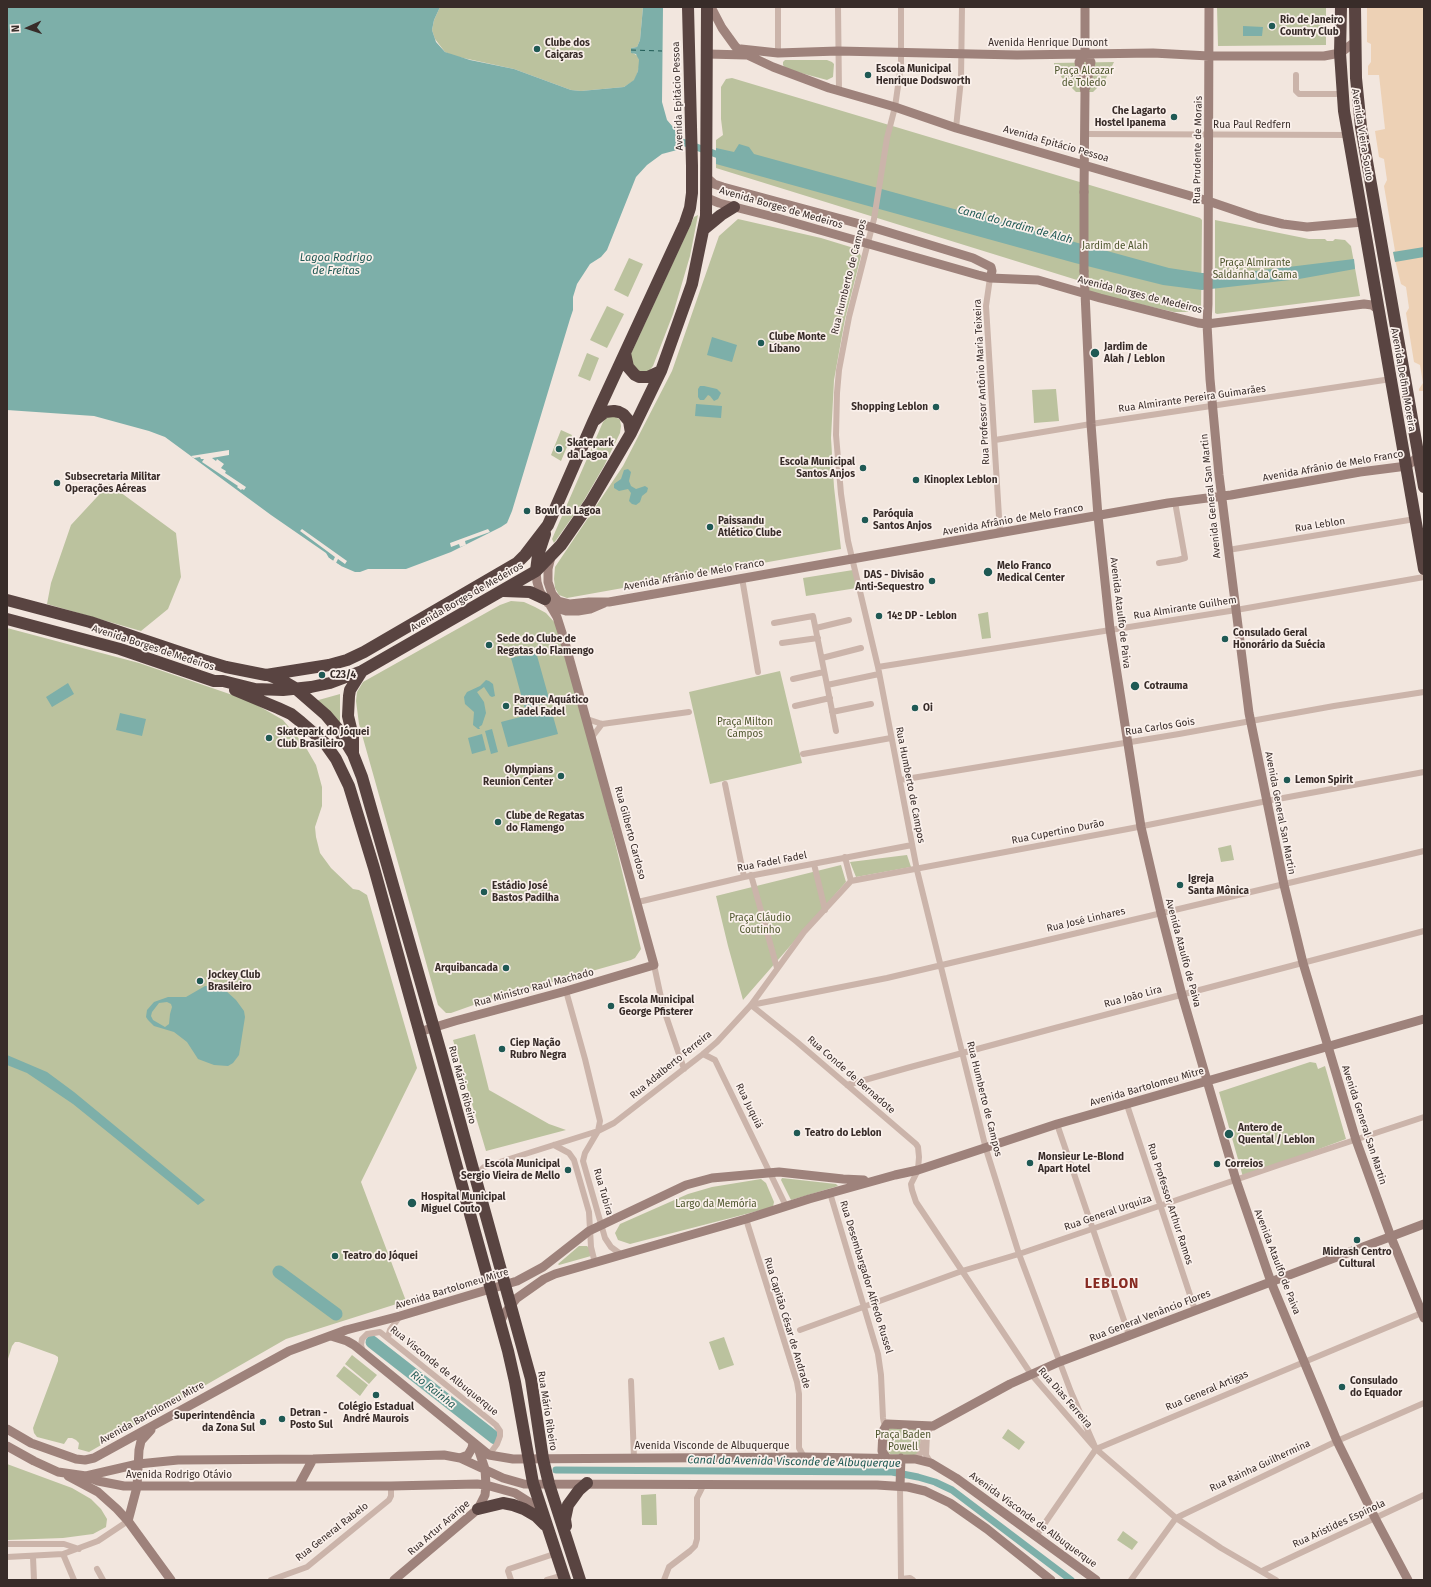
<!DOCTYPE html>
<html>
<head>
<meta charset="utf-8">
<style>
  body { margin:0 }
  #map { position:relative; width:1431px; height:1587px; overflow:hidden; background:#f2e6de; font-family:"Fira Sans",sans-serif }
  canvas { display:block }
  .frame { position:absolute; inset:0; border:8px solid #382c29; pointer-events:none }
  .north { position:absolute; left:8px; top:8px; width:40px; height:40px; -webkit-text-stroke:3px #faf0eb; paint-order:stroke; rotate:267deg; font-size:11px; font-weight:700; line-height:16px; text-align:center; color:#382c29 }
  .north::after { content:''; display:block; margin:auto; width:14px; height:18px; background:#382c29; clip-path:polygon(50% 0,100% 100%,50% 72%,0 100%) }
</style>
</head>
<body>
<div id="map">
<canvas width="1431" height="1587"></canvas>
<div class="frame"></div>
<div class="north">N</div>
</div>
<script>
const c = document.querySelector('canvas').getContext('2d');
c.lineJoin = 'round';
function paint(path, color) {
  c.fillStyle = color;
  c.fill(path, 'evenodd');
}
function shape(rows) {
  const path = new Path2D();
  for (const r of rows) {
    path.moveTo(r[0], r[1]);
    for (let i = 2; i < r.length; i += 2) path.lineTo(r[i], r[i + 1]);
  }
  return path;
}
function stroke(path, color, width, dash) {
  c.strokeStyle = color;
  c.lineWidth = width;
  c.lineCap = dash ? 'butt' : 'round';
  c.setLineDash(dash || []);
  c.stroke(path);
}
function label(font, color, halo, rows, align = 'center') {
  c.font = font + ' "Fira Sans",sans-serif';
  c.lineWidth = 3.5;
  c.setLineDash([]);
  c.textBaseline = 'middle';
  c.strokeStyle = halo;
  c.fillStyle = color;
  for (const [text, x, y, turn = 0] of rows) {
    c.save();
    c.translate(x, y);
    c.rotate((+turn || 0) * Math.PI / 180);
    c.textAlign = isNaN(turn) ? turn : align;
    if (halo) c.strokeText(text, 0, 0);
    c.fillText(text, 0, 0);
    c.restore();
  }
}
paint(shape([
  [440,7,643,7,640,40,637,47,631,48,631,52,638,56,640,64,638,71,635,80,624,87,581,91,571,90,514,69,454,56,445,52,435,39,432,30,434,20],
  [1217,7,1326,7,1326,45,1218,46],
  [785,60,827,60,832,62,834,64,833,77,827,80,786,69,783,65,783,62],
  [1114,62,1105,80,1093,92,1076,92,1062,78,1054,65,1054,63],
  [732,78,1200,218,1202,220,1201,312,1174,312,1091,293,1077,280,716,168,716,140,723,135,721,119,721,87,726,79],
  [698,215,690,256,673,314,653,366,648,372,637,373,629,358,694,217],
  [738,219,821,238,857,249,861,256,845,319,834,380,831,438,834,487,841,549,567,598,559,595,555,588,554,579,555,567,623,466,672,371,719,236],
  [1215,220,1309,239,1325,239,1327,241,1333,241,1335,239,1345,240,1351,246,1360,296,1217,314,1215,313],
  [629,258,643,264,628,297,614,290],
  [607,306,624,314,607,348,590,340],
  [587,353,599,358,590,381,578,376],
  [1056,389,1059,421,1034,423,1032,390],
  [607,417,616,417,620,420,621,426,620,433,604,466,583,502,554,543,552,539,603,422],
  [561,430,572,435,561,461,551,455],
  [109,484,176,533,181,577,168,609,141,631,47,604,51,583,71,525],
  [853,570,857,588,806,596,803,578],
  [511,601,524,602,535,607,546,613,556,624,601,785,641,949,635,958,631,960,482,1002,451,1013,446,1013,438,1005,359,724,356,701,357,692,363,682,500,605],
  [988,612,991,638,982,639,978,614],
  [7,628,139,663,250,701,283,720,305,746,316,765,322,787,322,806,315,827,316,837,320,853,331,868,353,889,359,890,367,895,417,1068,361,1182,406,1301,286,1339,89,1452,78,1449,79,1443,76,1440,72,1438,68,1438,64,1444,37,1437,34,1433,33,1428,58,1361,58,1357,55,1355,19,1342,15,1342,12,1346,7,1362],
  [780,671,802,763,710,784,689,692],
  [340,694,340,725,315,701],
  [1231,845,1234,860,1221,862,1218,848],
  [907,855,911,867,856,877,850,862],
  [841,865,846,882,743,1000,728,946,716,896],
  [475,1034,489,1090,549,1124,566,1130,486,1151,453,1040],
  [1310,1062,1316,1063,1318,1069,1325,1066,1346,1139,1243,1177,1219,1092],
  [782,1178,836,1184,838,1186,791,1200,781,1180],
  [761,1179,766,1183,774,1202,773,1207,630,1244,618,1240,615,1233,620,1224,688,1194,712,1187],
  [579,1246,587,1246,589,1248,591,1256,559,1265,558,1264],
  [724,1337,734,1365,719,1370,709,1342],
  [352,1355,377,1375,369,1384,345,1364],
  [344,1366,368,1385,360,1396,336,1376],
  [888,1428,916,1429,919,1431,921,1434,920,1450,918,1454,914,1455,890,1454,887,1451,886,1431],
  [1008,1429,1025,1442,1019,1450,1002,1438],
  [7,1464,72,1488,91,1499,101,1509,107,1519,106,1527,93,1534,63,1538,7,1540],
  [656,1494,657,1525,642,1525,641,1495],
  [1123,1531,1138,1542,1132,1550,1117,1540]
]), '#bbc29e');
paint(shape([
  [1367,7,1424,7,1424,391,1419,391,1419,389,1423,383,1420,365,1414,362,1406,313,1409,308,1406,287,1401,284,1393,252,1395,251,1384,186,1387,180,1384,159,1379,157,1375,131,1385,129,1379,75,1368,75,1368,66,1371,62,1371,44,1367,42]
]), '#edd1b5');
paint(shape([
  [7,7,440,7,434,20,432,30,436,42,445,52,470,60,514,69,571,90,581,91,624,87,634,80,638,71,639,60,636,54,631,53,631,48,637,47,640,40,643,7,663,7,662,102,667,120,678,133,677,150,662,154,647,165,636,177,607,250,601,257,590,264,577,284,573,297,573,310,570,319,512,511,507,523,501,527,451,552,406,569,368,569,360,572,355,572,341,566,329,558,326,553,271,515,165,437,149,431,94,416,7,410],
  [1243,26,1263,27,1262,36,1243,36],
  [739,144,749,147,754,154,1169,268,1202,273,1239,273,1354,259,1355,269,1299,279,1202,290,1163,285,1075,263,716,164,716,148,734,152],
  [1424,247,1424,257,1395,262,1393,252],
  [712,337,737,345,732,362,707,355],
  [704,386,717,389,721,393,718,399,714,401,710,396,708,395,704,400,700,400,698,397,698,389,700,386],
  [696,404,722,406,721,418,695,416],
  [628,469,631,472,629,481,631,486,636,489,645,486,648,488,647,492,642,496,640,502,636,505,632,504,629,501,631,493,628,489,619,491,614,488,614,484,621,479,624,470],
  [536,652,550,702,525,709,511,658],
  [486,680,489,681,493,684,495,696,492,697,490,696,484,687,477,692,484,702,486,713,482,725,479,727,480,729,478,729,473,725,474,712,465,704,464,697,467,692,480,686],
  [68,683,74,694,52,707,46,697],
  [551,709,558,734,508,747,501,722],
  [120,713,146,719,142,736,116,730],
  [492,729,498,752,491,754,485,731],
  [482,734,486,750,472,754,468,738],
  [205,986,210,986,225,990,236,1000,244,1011,245,1017,239,1055,233,1063,228,1066,214,1065,198,1059,187,1042,174,1032,154,1026,148,1020,146,1017,147,1010,154,1002,168,997,186,997],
  [167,1002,171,1004,172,1007,170,1014,169,1024,165,1027,153,1020,151,1016,152,1012,159,1003],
  [7,1055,47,1072,74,1092,205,1200,198,1205,73,1104,27,1073,7,1065]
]), '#7dafa9');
paint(shape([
  [229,450,229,455,212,458,216,461,217,459,224,464,221,468,226,471,225,473,246,487,244,490,242,489,241,490,237,487,238,486,202,462,204,459,201,459,200,457,194,458,191,456],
  [302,529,347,561,345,564,338,559,336,563,341,566,339,568,328,560,329,558,333,561,335,557,300,531],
  [488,529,490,532,465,541,466,545,460,547,459,544,451,547,450,543]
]), '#f2e6de');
stroke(shape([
  [677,140,724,157],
  [556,1470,892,1472,918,1477,935,1482,952,1490,1071,1580]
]), '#7dafa9', 7);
stroke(shape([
  [279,1272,336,1314],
  [372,1342,495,1438]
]), '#7dafa9', 13);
stroke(shape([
  [631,50,662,51]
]), '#1f5954', 1, [5, 4]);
stroke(shape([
  [778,7,778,53],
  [838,7,839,91],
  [901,7,901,65,895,107,887,138,874,219,849,317,839,370,837,393,836,435,841,494,848,541,878,667,917,870,986,1149,1019,1254,1071,1392,1096,1449],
  [1296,75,1296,91,1299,94,1343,94],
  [956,128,961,79,962,7],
  [1084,134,1348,135],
  [990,278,986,306,1000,533],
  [995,440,1091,424,1391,379],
  [1228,550,1415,519],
  [1159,563,1178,560,1185,558,1175,502],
  [742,578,758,672],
  [774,623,813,616,827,685],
  [816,628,849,620],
  [782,643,818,638],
  [822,658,861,648],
  [878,667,1236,610,1424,577],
  [793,679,824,672],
  [795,706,830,698],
  [832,712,871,704],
  [587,719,602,724,689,712],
  [836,731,827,685,879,674],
  [592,737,602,724],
  [803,754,891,738],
  [900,780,1179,734,1334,706,1424,692],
  [725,784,744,877],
  [845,857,851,881],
  [814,864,825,910],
  [751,875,777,968],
  [638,902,744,877,912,845],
  [654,965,663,1007,684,1069],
  [566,991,585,1059,600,1121,598,1131,585,1153,583,1161,605,1238,611,1247,622,1255],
  [751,1005,797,1042,916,1144,918,1147,919,1157,918,1170,911,1184,912,1190,916,1202,1031,1374,1096,1449,1176,1518,1221,1548,1276,1580],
  [751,1005,887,978,1424,851],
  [703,1054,715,1060,786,1206],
  [847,1085,907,1068,1055,1028,1424,931],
  [1127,1105,1195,1310],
  [1057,1124,1129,1335],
  [554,1145,569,1153,574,1160,589,1212,591,1247,595,1263],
  [478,1178,481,1170,484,1167,598,1131,614,1123,703,1054,717,1042,751,1005,804,932,851,881,1133,828,1267,801,1424,772],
  [830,1193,878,1354,881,1375,883,1418,884,1423,887,1424],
  [746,1219,797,1382,799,1394,799,1448,804,1457],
  [800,1330,962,1271,1019,1254,1279,1165,1424,1117],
  [388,1337,390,1330,400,1316],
  [363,1352,361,1345,362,1339,367,1334,380,1332,496,1425,500,1431,500,1436,497,1444,489,1455],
  [631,1381,634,1458],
  [915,1459,920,1454,923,1445,924,1434,920,1426],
  [931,1463,926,1455,927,1434,931,1427],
  [900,1486,901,1579,910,1578,913,1580],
  [1036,1536,1096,1449,1424,1312],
  [7,1544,64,1544,79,1549],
  [63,1554,74,1580],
  [7,1557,63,1554,98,1541,128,1521],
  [33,1557,34,1580],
  [97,1569,103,1580],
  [1262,1571,1424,1495],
  [271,1580,307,1567,389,1500,391,1496,391,1486],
  [511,1580,508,1571,509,1569,557,1553],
  [547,1580,564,1575],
  [664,1580,669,1567,690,1551,695,1546,697,1539,697,1498,704,1484],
  [1131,1580,1176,1518,1337,1441,1424,1403]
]), '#cbb4aa', 6);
stroke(shape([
  [711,7,722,28,735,46,741,52,773,67,829,88,895,107,956,128,1208,201,1258,218,1283,224,1307,227,1363,222],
  [1085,7,1085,54,1091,62,1086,87],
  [1209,7,1208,304,1207,324,1210,379,1219,475,1249,713,1284,885,1303,963,1356,1140,1391,1237,1424,1318],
  [741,49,778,53,838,51,1017,55,1153,53,1209,56,1324,56,1340,53,1355,42],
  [707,54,746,55],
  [706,177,714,184,723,187,871,227,973,258,991,267,992,271,990,278],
  [1084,192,1085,92,1079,62,1085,54],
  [707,198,719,203,774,217,978,275,990,278,1038,280,1100,298,1198,323,1207,324,1364,304,1372,305,1379,310],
  [1084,271,1091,424,1098,516,1110,629,1141,827,1161,913,1182,995,1236,1180,1271,1282,1337,1441,1375,1518,1408,1580],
  [551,557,548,569,548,582,552,594,558,601,570,604,589,602,609,602,1168,503,1231,495,1360,472,1407,466,1419,456],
  [536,571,537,582,540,592,548,603,556,608,566,611,578,611,590,609,604,603],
  [419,1032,455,1021,566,991,654,965,564,639,557,617,550,605],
  [500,1323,504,1314,517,1298,544,1279,555,1274,746,1219,809,1199,895,1175,918,1170,1057,1124,1424,1019],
  [331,1336,347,1341,354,1345,489,1455,513,1459,804,1457,915,1459,931,1463,956,1478,1096,1580],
  [7,1429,31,1443,76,1459,85,1460,94,1458,289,1351,346,1330,400,1316,517,1281,543,1267,589,1231,686,1185,712,1178,779,1172,843,1179,864,1180],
  [7,1446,34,1461,58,1472,86,1476,98,1481,124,1486,391,1486,477,1484,486,1485,515,1493,537,1507,542,1512],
  [886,1457,882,1451,883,1431,887,1424,933,1426,1010,1384,1059,1362,1424,1224],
  [460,1458,468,1455,472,1448,473,1443],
  [68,1476,98,1492,117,1509,128,1521,171,1580],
  [86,1476,138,1464,178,1460,313,1459,444,1455,460,1458,503,1478,524,1484,877,1485,908,1487,925,1491,950,1503,987,1529,1051,1580],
  [299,1485,313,1459],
  [900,1486,901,1458],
  [128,1521,137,1487,139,1450,141,1441,151,1430],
  [394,1580,478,1509,485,1495,486,1485,485,1469,478,1448]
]), '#9e827b', 9);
stroke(shape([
  [1341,7,1340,53,1344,111,1424,569],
  [1355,7,1356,78,1361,127,1424,487],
  [704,229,721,215,734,207],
  [625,353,628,367,635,375,639,377,648,377,661,371],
  [595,420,605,412,614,411,619,412,623,414,629,421,631,433],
  [536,571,538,555,545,534],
  [504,591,530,592,545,599],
  [7,600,90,622,203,660,226,667,266,675,329,665,347,660,364,652,517,563,525,555,548,525,593,422,685,223,690,208,692,193,692,166,688,7],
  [7,619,120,649,214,681,223,681,255,689,283,690,311,687,330,683,362,671,536,571,561,545,590,503,631,433,661,371,692,284,706,216,707,7],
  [268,675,283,681,295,688,326,715,337,728,353,754,362,777,441,1053,531,1379,543,1459,549,1484,580,1580],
  [235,690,278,708,291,714,301,722,324,742,336,759,349,786,374,868,508,1351,515,1382,533,1483,565,1580],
  [353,754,353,737,348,716,349,696,350,690,362,671],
  [478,1509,503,1503,513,1505,524,1509,536,1516,545,1525],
  [566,1526,565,1519,568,1505,579,1490,587,1483]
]), '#594441', 12);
stroke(shape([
  [1084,192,1084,271]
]), '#9e827b', 9);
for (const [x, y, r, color] of [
  [1272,26,4,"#1f5954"],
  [537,49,4,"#1f5954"],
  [868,75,4,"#1f5954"],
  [1174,117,4,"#1f5954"],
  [761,343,4,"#1f5954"],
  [1095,353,5,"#1f5954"],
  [936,407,4,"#1f5954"],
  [559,449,4,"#1f5954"],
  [863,468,4,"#1f5954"],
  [916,480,4,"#1f5954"],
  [57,483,4,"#1f5954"],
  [527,511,4,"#1f5954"],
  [865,520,4,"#1f5954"],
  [710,527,4,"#1f5954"],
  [988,572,5,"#1f5954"],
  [932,581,4,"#1f5954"],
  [879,616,4,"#1f5954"],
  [1225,639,4,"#1f5954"],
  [489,645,4,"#1f5954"],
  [322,675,4,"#1f5954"],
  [1135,686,5,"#1f5954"],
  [506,706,4,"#1f5954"],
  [915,708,4,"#1f5954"],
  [269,738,4,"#1f5954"],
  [561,776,4,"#1f5954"],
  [1287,780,4,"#1f5954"],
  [498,822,4,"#1f5954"],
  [1180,885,4,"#1f5954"],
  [484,892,4,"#1f5954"],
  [506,968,4,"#1f5954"],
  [200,981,4,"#1f5954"],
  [611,1006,4,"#1f5954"],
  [502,1049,4,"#1f5954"],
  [797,1133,4,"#1f5954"],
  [1229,1134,5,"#1f5954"],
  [1030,1163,4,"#1f5954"],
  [1217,1164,4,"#1f5954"],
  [568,1170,4,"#1f5954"],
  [412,1203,5,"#1f5954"],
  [1357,1240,4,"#1f5954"],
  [335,1256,4,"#1f5954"],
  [1342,1387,4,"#1f5954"],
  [376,1395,4,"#1f5954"],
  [282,1419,4,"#1f5954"],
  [263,1422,4,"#1f5954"]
]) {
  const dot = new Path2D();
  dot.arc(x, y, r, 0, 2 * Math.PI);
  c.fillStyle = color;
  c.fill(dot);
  stroke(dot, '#faf0eb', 1.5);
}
label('bold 10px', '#382c29', '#faf0eb', [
  ["Rio de Janeiro",1280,20],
  ["Country Club",1280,32],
  ["Clube dos",545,43],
  ["Caiçaras",545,55],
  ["Escola Municipal",876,69],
  ["Henrique Dodsworth",876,81],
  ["Che Lagarto",1166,111,"right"],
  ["Hostel Ipanema",1166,123,"right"],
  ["Clube Monte",769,337],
  ["Líbano",769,349],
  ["Jardim de",1104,347],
  ["Alah / Leblon",1104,359],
  ["Shopping Leblon",928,407,"right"],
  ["Skatepark",567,443],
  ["da Lagoa",567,455],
  ["Escola Municipal",855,462,"right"],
  ["Santos Anjos",855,474,"right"],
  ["Subsecretaria Militar",65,477],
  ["Operações Aéreas",65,489],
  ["Kinoplex Leblon",924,480],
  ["Bowl da Lagoa",535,511],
  ["Paróquia",873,514],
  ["Santos Anjos",873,526],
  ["Paissandu",718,521],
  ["Atlético Clube",718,533],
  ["Melo Franco",997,566],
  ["Medical Center",997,578],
  ["DAS - Divisão",924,575,"right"],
  ["Anti-Sequestro",924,587,"right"],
  ["14º DP - Leblon",887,616],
  ["Consulado Geral",1233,633],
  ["Honorário da Suécia",1233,645],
  ["Sede do Clube de",497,639],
  ["Regatas do Flamengo",497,651],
  ["C23/4",330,675],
  ["Cotrauma",1144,686],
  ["Parque Aquático",514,700],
  ["Fadel Fadel",514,712],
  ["Oi",923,708],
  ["Skatepark do Jóquei",277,732],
  ["Club Brasileiro",277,744],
  ["Olympians",553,770,"right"],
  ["Reunion Center",553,782,"right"],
  ["Lemon Spirit",1295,780],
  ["Clube de Regatas",506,816],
  ["do Flamengo",506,828],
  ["Igreja",1188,879],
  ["Santa Mônica",1188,891],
  ["Estádio José",492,886],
  ["Bastos Padilha",492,898],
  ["Arquibancada",498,968,"right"],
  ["Jockey Club",208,975],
  ["Brasileiro",208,987],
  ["Escola Municipal",619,1000],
  ["George Pfisterer",619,1012],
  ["Ciep Nação",510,1043],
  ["Rubro Negra",510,1055],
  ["Antero de",1238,1128],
  ["Quental / Leblon",1238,1140],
  ["Teatro do Leblon",805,1133],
  ["Monsieur Le-Blond",1038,1157],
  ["Apart Hotel",1038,1169],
  ["Escola Municipal",560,1164,"right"],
  ["Sergio Vieira de Mello",560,1176,"right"],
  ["Correios",1225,1164],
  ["Hospital Municipal",421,1197],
  ["Miguel Couto",421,1209],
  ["Midrash Centro",1357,1252,"center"],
  ["Cultural",1357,1264,"center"],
  ["Teatro do Jóquei",343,1256],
  ["Consulado",1350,1381],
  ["do Equador",1350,1393],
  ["Colégio Estadual",376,1407,"center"],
  ["André Maurois",376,1419,"center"],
  ["Detran -",290,1413],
  ["Posto Sul",290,1425],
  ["Superintendência",255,1416,"right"],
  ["da Zona Sul",255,1428,"right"]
], 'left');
label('10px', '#382c29', '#faf0eb', [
  ["Avenida Henrique Dumont",1048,43],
  ["Avenida Epitácio Pessoa",678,96,-92],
  ["Rua Paul Redfern",1252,125],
  ["Avenida Vieira Souto",1362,135,81],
  ["Avenida Epitácio Pessoa",1056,144,16],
  ["Rua Prudente de Morais",1198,150,-89],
  ["Avenida Borges de Medeiros",781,208,16],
  ["Rua Humberto de Campos",849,277,-76],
  ["Avenida Borges de Medeiros",1140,295,14],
  ["Avenida Delfim Moreira",1403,380,80],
  ["Rua Professor Antônio Maria Teixeira",982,382,-93],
  ["Rua Almirante Pereira Guimarães",1192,399,-8],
  ["Avenida Afrânio de Melo Franco",1333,466,-10],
  ["Avenida General San Martin",1211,496,-96],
  ["Avenida Afrânio de Melo Franco",1013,520,-10],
  ["Rua Leblon",1320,525,-9],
  ["Avenida Afrânio de Melo Franco",694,575,-10],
  ["Avenida Borges de Medeiros",467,597,-30],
  ["Rua Almirante Guilhem",1185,608,-9],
  ["Avenida Ataulfo de Paiva",1120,613,83],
  ["Avenida Borges de Medeiros",153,648,18],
  ["Rua Carlos Gois",1160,727,-9],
  ["Rua Humberto de Campos",910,785,79],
  ["Avenida General San Martin",1280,813,79],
  ["Rua Cupertino Durão",1058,832,-11],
  ["Rua Gilberto Cardoso",630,833,75],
  ["Rua Fadel Fadel",772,862,-11],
  ["Rua José Linhares",1086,920,-13],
  ["Avenida Ataulfo de Paiva",1183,953,75],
  ["Rua Ministro Raul Machado",534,988,-15],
  ["Rua João Lira",1133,997,-15],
  ["Rua Adalberto Ferreira",671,1065,-39],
  ["Rua Conde de Bernadote",851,1075,41],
  ["Rua Mário Ribeiro",462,1085,75],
  ["Avenida Bartolomeu Mitre",1147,1087,-16],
  ["Rua Humberto de Campos",984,1099,76],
  ["Rua Juquiá",749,1106,64],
  ["Avenida General San Martin",1364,1125,72],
  ["Rua Tubira",603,1192,74],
  ["Rua Professor Arthur Ramos",1170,1204,72],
  ["Rua General Urquiza",1108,1213,-19],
  ["Avenida Ataulfo de Paiva",1277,1262,69],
  ["Rua Desembargador Alfredo Russel",866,1277,73],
  ["Avenida Bartolomeu Mitre",452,1289,-17],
  ["Rua General Venâncio Flores",1150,1316,-21],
  ["Rua Capitão César de Andrade",787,1323,73],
  ["Rua Visconde de Albuquerque",444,1371,39],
  ["Rua General Artigas",1207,1391,-23],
  ["Rua Dias Ferreira",1065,1398,49],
  ["Rua Mário Ribeiro",547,1411,81],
  ["Avenida Bartolomeu Mitre",152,1413,-29],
  ["Avenida Visconde de Albuquerque",712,1446],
  ["Rua Rainha Guilhermina",1260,1466,-25],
  ["Avenida Rodrigo Otávio",179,1475],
  ["Avenida Visconde de Albuquerque",1033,1520,36],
  ["Rua Aristides Espínola",1339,1524,-25],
  ["Rua Artur Araripe",439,1528,-41],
  ["Rua General Rabelo",332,1532,-38]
]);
label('10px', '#4e562d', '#faf0eb', [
  ["Praça Alcazar",1084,71],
  ["de Toledo",1084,83],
  ["Jardim de Alah",1115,246],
  ["Praça Almirante",1255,263],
  ["Saldanha da Gama",1255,275],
  ["Praça Milton",745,722],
  ["Campos",745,734],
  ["Praça Cláudio",760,918],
  ["Coutinho",760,930],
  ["Largo da Memória",716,1204],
  ["Praça Baden",903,1435],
  ["Powell",903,1447]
]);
label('italic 11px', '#1f5954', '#faf0eb', [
  ["Canal do Jardim de Alah",1015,225,15],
  ["Lagoa Rodrigo",336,258],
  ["de Freitas",336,271],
  ["Rio Rainha",433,1390,38],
  ["Canal da Avenida Visconde de Albuquerque",794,1462,1]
]);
c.letterSpacing = '1px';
label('bold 14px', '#872b23', '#faf0eb', [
  ["LEBLON",1112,1284]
]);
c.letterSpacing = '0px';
</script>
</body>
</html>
